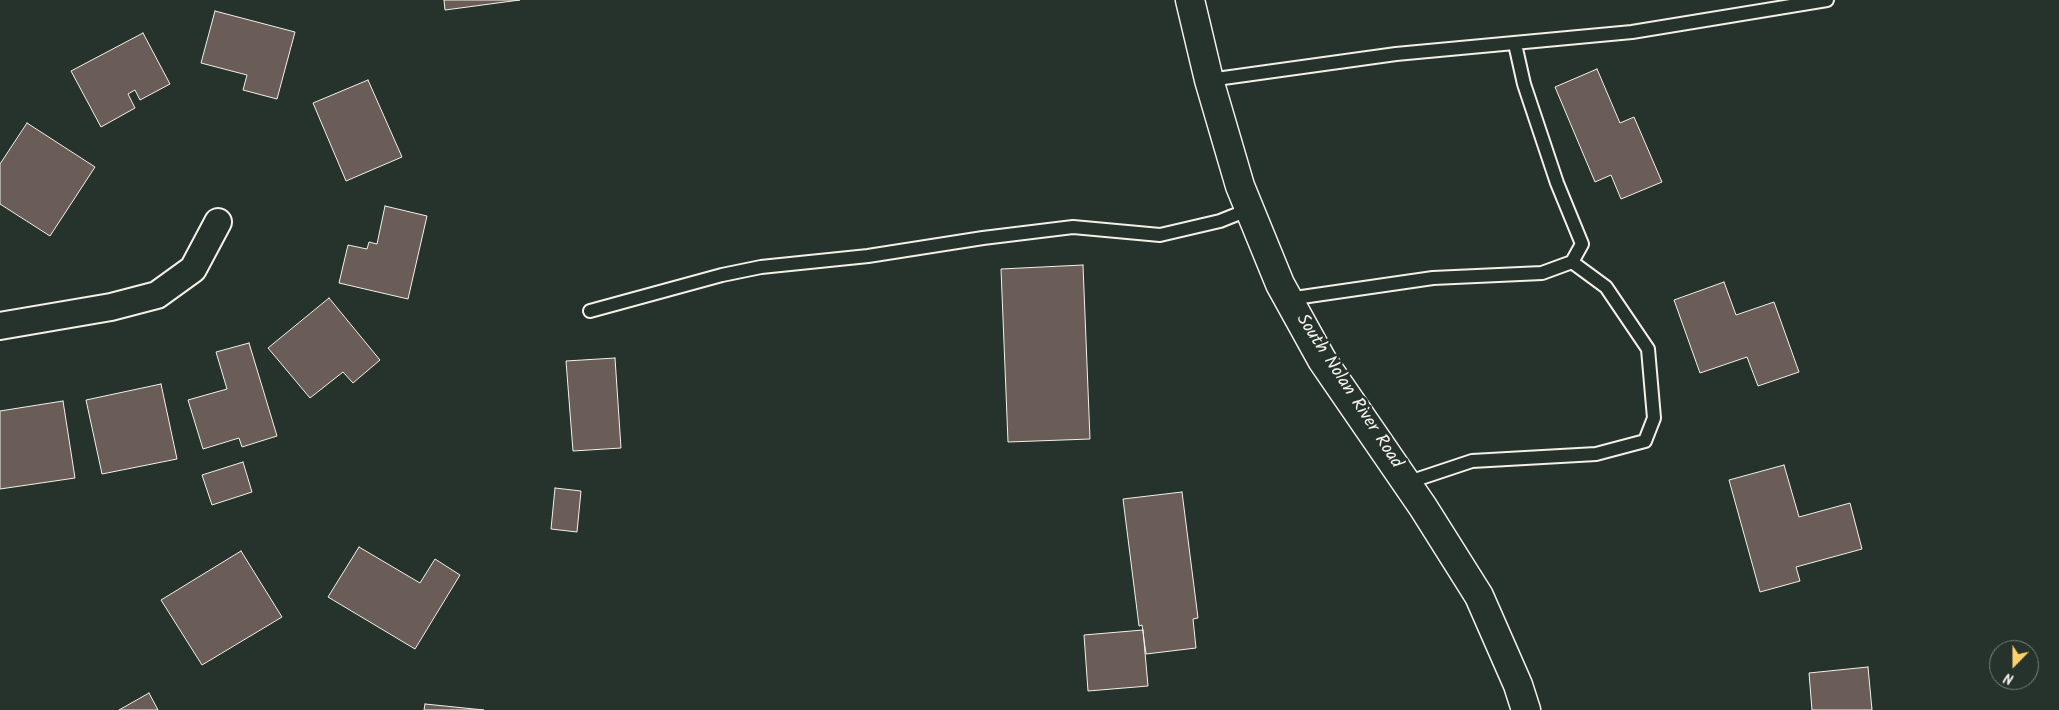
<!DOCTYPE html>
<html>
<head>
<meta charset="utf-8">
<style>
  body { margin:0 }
  #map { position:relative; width:2059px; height:710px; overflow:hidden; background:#26332d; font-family:Kalam,sans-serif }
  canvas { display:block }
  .north { position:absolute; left:1989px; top:640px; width:50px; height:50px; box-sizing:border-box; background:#26332d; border:1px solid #787f78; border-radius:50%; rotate:202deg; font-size:14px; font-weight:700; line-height:20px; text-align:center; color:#f4f1e8 }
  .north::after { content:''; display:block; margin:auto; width:18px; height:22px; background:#ffd166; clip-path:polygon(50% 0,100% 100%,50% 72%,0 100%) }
</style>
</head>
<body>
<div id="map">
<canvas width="2059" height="710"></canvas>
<div class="north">N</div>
</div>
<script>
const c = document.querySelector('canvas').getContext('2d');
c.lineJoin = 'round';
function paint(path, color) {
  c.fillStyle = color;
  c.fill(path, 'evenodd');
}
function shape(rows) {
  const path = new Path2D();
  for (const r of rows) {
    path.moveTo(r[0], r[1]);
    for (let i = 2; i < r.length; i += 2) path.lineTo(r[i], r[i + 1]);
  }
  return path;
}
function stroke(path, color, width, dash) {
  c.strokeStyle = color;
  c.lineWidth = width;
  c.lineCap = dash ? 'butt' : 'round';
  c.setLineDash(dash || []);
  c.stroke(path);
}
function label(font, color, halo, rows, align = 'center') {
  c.font = font + ' Kalam,sans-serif';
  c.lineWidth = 5;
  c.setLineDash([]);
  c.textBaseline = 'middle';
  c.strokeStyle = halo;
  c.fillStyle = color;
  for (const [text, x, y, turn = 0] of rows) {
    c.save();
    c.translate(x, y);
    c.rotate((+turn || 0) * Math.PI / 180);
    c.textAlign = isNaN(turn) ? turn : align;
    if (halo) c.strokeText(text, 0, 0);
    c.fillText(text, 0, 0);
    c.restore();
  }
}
const building = shape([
  [444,0,520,0,445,10,444,0],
  [215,11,295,32,277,99,243,90,247,75,201,63,215,11],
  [143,33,170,84,140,100,135,90,128,94,135,108,101,127,71,71,143,33],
  [1597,69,1620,123,1634,117,1662,182,1621,199,1611,175,1595,182,1555,87,1597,69],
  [368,80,402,157,346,181,313,103,368,80],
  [27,123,95,167,50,236,0,204,0,164,27,123],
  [385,206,427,216,408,299,339,283,348,245,367,249,369,242,377,244,385,206],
  [1083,265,1090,439,1008,442,1001,269,1083,265],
  [1724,282,1736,315,1774,302,1799,372,1758,386,1747,357,1700,373,1674,300,1724,282],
  [329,298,380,360,353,383,343,372,310,398,268,348,329,298],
  [249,343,277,436,242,447,239,438,203,449,188,400,227,389,216,352,249,343],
  [615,358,621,448,573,451,566,361,615,358],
  [161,384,177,459,102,474,86,400,161,384],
  [63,401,75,478,0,489,0,411,63,401],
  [243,462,252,492,212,505,202,475,243,462],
  [1784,465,1799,517,1850,503,1862,549,1796,567,1800,581,1760,592,1729,480,1784,465],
  [555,488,581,491,577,532,551,529,555,488],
  [1182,492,1198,618,1193,619,1196,648,1146,654,1142,625,1139,626,1123,499,1182,492],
  [359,547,420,583,435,559,460,575,415,649,328,597,359,547],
  [241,551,282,617,202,665,161,600,241,551],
  [1143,630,1148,686,1088,691,1084,635,1143,630],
  [1868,667,1872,710,1812,710,1809,673,1868,667],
  [149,693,158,710,119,710,149,693],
  [425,704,484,710,424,710,425,704]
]);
paint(building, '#6a5d57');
stroke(building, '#f4f1e8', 1);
const lane = shape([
  [1209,80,1396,54,1632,32,1827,0],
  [1288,299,1433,278,1542,273,1572,262,1582,244,1557,183,1524,84,1515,44],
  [590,311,722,275,761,267,868,256,983,238,1073,227,1160,235,1220,221,1250,209],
  [1406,483,1472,461,1596,454,1645,441,1654,418,1648,349,1606,287,1572,262]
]);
const street = shape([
  [0,326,111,307,157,295,193,269,218,222]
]);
const secondary = shape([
  [1190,0,1209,80,1240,186,1280,284,1322,360,1423,507,1479,596,1518,685,1526,710]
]);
stroke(lane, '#f4f1e8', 16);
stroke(street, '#f4f1e8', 30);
stroke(secondary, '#f4f1e8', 31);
stroke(lane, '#26332d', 12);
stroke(street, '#26332d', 26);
stroke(secondary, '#26332d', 28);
label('18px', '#f4f1e8', '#26332d', [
  ["South Nolan River Road",1348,392,57]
]);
</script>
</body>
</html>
